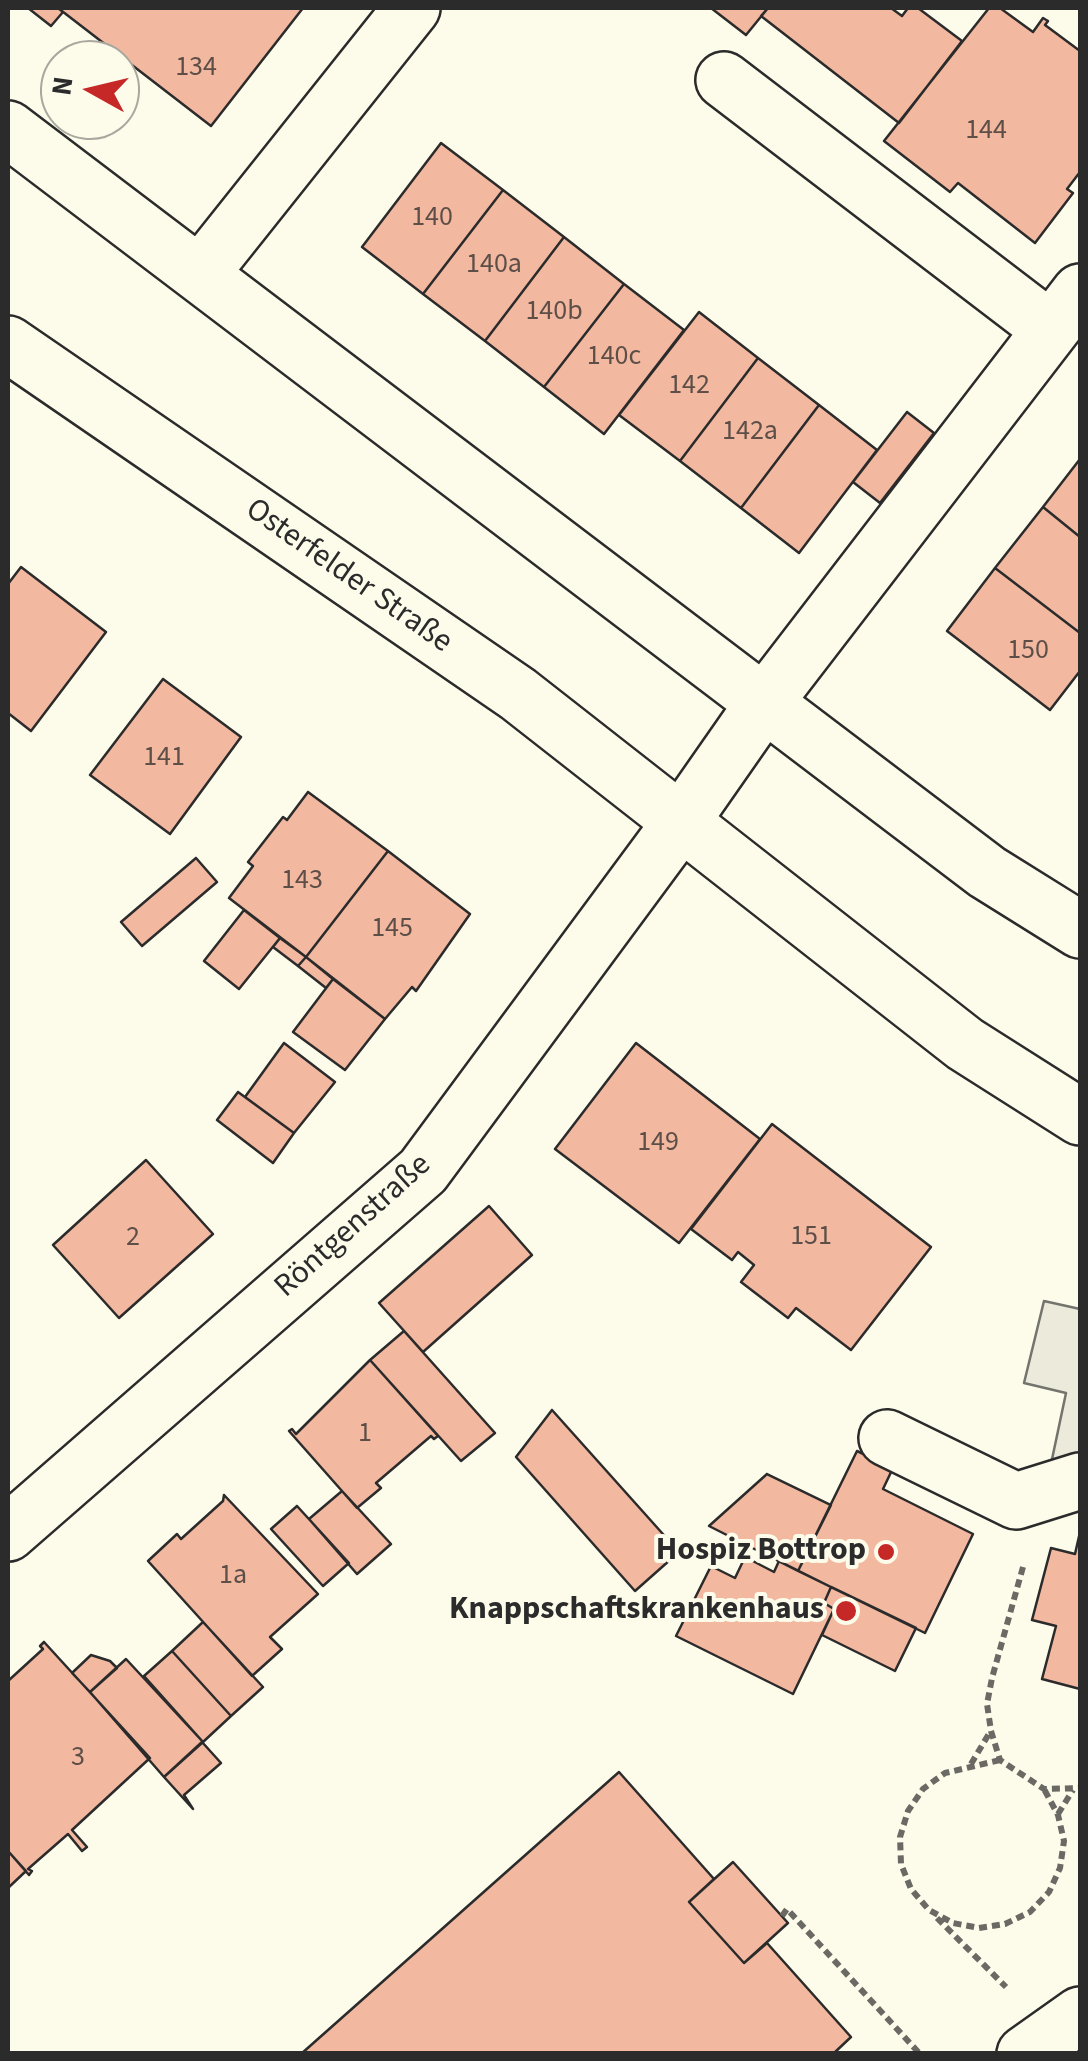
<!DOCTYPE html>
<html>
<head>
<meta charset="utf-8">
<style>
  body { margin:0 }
  #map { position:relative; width:1088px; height:2061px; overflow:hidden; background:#fdfbea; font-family:"Source Sans 3",sans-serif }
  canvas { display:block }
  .frame { position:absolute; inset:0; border:10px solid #2b2b2b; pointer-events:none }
  .north { position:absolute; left:40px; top:40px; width:100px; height:100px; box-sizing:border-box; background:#fdfbea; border:2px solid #a9a89e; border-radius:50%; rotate:278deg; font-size:28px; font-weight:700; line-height:40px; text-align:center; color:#2b2b2b }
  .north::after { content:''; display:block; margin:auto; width:35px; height:45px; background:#c62828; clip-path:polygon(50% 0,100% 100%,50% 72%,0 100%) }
</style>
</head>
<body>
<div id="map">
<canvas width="1088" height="2061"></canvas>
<div class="frame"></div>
<div class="north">N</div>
</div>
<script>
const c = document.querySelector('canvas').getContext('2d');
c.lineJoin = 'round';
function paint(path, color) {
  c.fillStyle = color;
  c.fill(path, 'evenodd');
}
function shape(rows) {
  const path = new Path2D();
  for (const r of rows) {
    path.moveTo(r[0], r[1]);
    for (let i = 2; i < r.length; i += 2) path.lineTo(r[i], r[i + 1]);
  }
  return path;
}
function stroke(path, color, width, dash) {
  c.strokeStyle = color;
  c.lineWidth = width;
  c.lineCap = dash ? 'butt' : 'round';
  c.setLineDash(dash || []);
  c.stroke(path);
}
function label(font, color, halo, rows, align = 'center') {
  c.font = font + ' "Source Sans 3",sans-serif';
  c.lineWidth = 8;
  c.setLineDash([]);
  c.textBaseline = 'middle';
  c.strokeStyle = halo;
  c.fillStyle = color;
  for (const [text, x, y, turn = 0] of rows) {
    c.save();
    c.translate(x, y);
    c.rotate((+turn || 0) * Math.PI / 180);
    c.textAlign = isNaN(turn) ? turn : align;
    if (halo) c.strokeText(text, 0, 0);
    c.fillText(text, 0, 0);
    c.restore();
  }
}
const parking = shape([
  [1044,1301,1080,1309,1080,1471,1051,1464,1066,1393,1024,1383,1044,1301]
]);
paint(parking, '#eceadb');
stroke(parking, '#74746e', 2.5);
const building = shape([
  [28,8,58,8,63,12,51,26,28,8],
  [58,8,303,8,211,126,58,8],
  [711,8,768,8,746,35,711,8],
  [768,8,891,8,902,16,908,8,918,8,962,41,899,123,761,16,768,8],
  [989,8,1000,8,1033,32,1043,18,1048,21,1045,25,1080,51,1080,172,1067,189,1073,193,1035,243,958,183,950,192,884,141,989,8],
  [441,143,503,190,423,294,362,247,441,143],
  [503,190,564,237,485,341,423,294,503,190],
  [564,237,624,284,544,387,485,341,564,237],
  [624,284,684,330,604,434,544,387,624,284],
  [699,312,758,358,680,461,619,415,699,312],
  [758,358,819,405,741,508,680,461,758,358],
  [819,405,877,450,799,553,741,508,819,405],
  [907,412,934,433,880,503,853,482,907,412],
  [1080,459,1080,537,1043,507,1080,459],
  [1043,507,1080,537,1080,633,995,568,1043,507],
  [21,567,106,632,31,731,8,713,8,584,21,567],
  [995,568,1080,633,1080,671,1050,710,947,631,995,568],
  [163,679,241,737,170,834,90,775,163,679],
  [308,792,388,851,306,957,229,898,253,866,248,862,283,817,287,820,308,792],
  [388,851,470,914,416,991,412,987,385,1019,306,957,388,851],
  [196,858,217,882,142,946,121,922,196,858],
  [244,910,280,938,239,989,204,961,244,910],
  [280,938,306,957,298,966,273,947,280,938],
  [306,957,333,979,326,988,298,966,306,957],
  [333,979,385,1019,345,1070,293,1032,333,979],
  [284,1043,335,1082,294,1133,245,1097,284,1043],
  [636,1043,760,1139,679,1243,555,1149,636,1043],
  [238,1092,294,1133,273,1163,217,1120,238,1092],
  [772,1124,931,1247,851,1350,796,1308,788,1318,741,1282,754,1265,738,1252,732,1260,691,1229,772,1124],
  [146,1160,213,1234,119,1318,53,1245,146,1160],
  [489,1206,532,1255,423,1352,379,1303,489,1206],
  [404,1331,495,1433,461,1461,370,1360,404,1331],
  [370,1360,438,1436,434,1439,431,1436,376,1483,381,1488,357,1508,289,1431,292,1429,296,1434,370,1360],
  [552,1410,679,1552,635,1591,516,1457,552,1410],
  [857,1451,893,1468,883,1489,973,1534,925,1633,798,1571,857,1451],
  [767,1474,831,1505,798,1571,709,1526,767,1474],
  [342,1491,391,1544,357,1574,309,1519,342,1491],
  [224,1495,318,1594,270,1637,282,1649,252,1676,148,1561,177,1534,181,1539,223,1501,224,1495],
  [297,1506,349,1563,323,1586,271,1529,297,1506],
  [1080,1532,1080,1689,1042,1679,1056,1626,1032,1620,1051,1548,1075,1554,1080,1532],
  [745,1557,774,1572,779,1561,831,1587,824,1603,834,1609,793,1694,676,1636,711,1566,735,1578,745,1557],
  [831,1587,916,1628,895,1671,822,1635,834,1609,824,1603,831,1587],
  [203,1622,263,1687,231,1716,172,1651,203,1622],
  [44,1642,150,1758,72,1830,87,1847,82,1851,68,1834,28,1869,32,1871,29,1875,8,1851,8,1681,43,1649,40,1646,44,1642],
  [172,1651,231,1716,203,1742,144,1676,172,1651],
  [91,1655,110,1661,117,1668,90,1692,72,1673,91,1655],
  [126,1659,203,1742,164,1777,90,1692,126,1659],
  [202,1742,221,1763,184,1795,193,1809,164,1777,202,1742],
  [619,1772,714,1879,689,1902,744,1963,767,1943,851,2037,833,2054,301,2054,619,1772],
  [8,1851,26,1871,8,1888,8,1851],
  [733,1862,788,1923,744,1963,689,1902,733,1862]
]);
paint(building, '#f2b8a0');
stroke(building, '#2b2b2b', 2.5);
const minor = shape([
  [724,80,1050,329],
  [8,129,987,872,1080,930],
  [201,273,412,8],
  [887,1438,1016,1501,1080,1481],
  [8,1533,423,1171,681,822,764,703,1080,292],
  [1025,2054,1080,2015]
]);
const major = shape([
  [8,344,518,694,965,1044,1080,1117]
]);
stroke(minor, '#2b2b2b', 60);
stroke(major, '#2b2b2b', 60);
stroke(shape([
  [1023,1567,992,1678,987,1704,991,1731,1000,1760,1044,1789,1080,1788],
  [1000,1760,945,1773,923,1789,908,1811,900,1837,901,1864,911,1889,929,1910,953,1923,979,1928,1005,1924,1030,1912,1049,1892,1060,1868,1064,1841,1058,1815,1044,1789],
  [971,1764,990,1732],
  [1058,1814,1073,1790],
  [782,1916,787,1909,920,2054],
  [937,1918,1006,1987]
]), '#6a6964', 6, [8, 5]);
stroke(minor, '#fdfbea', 55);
stroke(major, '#fdfbea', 55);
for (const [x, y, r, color] of [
  [886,1552,10,"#c62828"],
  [846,1611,12,"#c62828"]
]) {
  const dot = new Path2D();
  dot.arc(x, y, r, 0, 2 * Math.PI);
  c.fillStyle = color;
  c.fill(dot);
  stroke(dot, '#fdfbea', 4);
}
label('28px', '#5d4e48', null, [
  ["134",196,69],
  ["144",986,132],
  ["140",432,219],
  ["140a",494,266],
  ["140b",554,313],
  ["140c",614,358],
  ["142",689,387],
  ["142a",750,433],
  ["150",1028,652],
  ["141",164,759],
  ["143",302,882],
  ["145",392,930],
  ["149",658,1144],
  ["151",811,1238],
  ["2",133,1239],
  ["1",365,1435],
  ["1a",233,1577],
  ["3",78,1759]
]);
label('32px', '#2b2b2b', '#fdfbea', [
  ["Osterfelder Straße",348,577,35],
  ["Röntgenstraße",354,1227,-42]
]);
label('bold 32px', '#2b2b2b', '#fdfbea', [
  ["Hospiz Bottrop",866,1552],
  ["Knappschaftskrankenhaus",824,1611]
], 'right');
</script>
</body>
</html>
